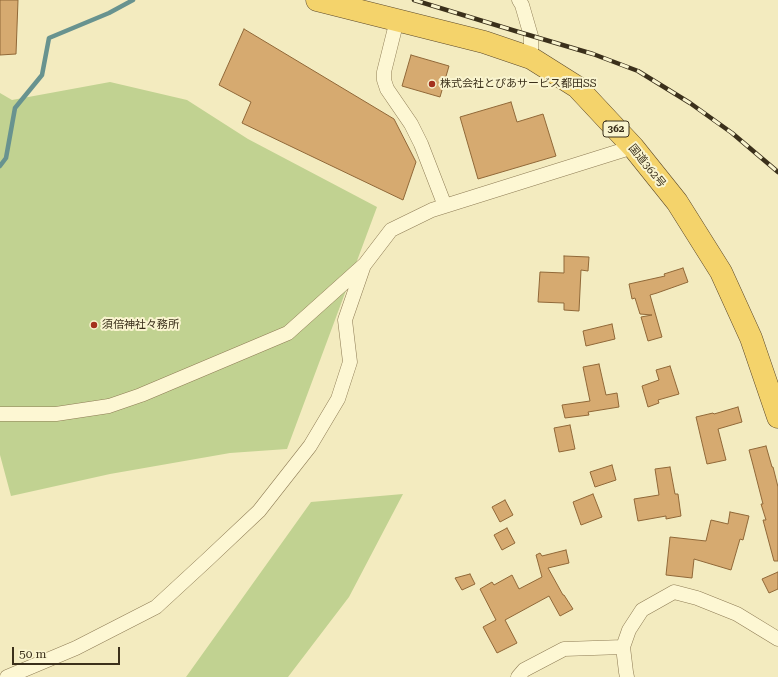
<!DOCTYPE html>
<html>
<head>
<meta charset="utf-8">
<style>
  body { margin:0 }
  #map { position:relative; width:778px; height:677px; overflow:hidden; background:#f3ebbf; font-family:"Roboto Serif",serif }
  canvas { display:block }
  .scale { position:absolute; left:12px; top:647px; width:108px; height:18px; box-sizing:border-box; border:2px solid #3b301b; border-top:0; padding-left:5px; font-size:12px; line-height:14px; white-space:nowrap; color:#3b301b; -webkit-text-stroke:3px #f9f4cf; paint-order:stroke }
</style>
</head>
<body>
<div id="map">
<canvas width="778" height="677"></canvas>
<div class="scale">50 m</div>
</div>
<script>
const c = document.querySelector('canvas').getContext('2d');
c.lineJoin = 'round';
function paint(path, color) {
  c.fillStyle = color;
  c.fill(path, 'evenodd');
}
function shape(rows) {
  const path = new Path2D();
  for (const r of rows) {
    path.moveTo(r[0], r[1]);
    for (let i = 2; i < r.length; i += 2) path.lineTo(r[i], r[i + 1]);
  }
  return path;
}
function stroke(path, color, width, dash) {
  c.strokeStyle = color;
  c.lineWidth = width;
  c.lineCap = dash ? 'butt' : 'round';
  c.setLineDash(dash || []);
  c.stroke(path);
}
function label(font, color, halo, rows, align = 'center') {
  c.font = font + ' "Roboto Serif","Noto Sans JP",serif';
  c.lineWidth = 4;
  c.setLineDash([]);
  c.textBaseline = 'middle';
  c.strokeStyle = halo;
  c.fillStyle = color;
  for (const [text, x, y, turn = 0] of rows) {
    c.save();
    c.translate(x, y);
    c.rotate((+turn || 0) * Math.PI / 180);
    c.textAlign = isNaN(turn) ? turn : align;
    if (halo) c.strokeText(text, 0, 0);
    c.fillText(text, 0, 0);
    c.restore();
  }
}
paint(shape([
  [110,82,187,100,248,139,377,207,287,449,230,453,110,474,11,496,0,455,0,93,12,100],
  [403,494,349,597,288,677,186,677,311,502]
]), '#c1d291');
stroke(shape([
  [0,166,6,158,15,108,42,75,49,38,109,13,133,0]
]), '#68938f', 4.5);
const building = shape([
  [0,0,18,0,16,54,0,55,0,0],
  [244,29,394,119,416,162,403,200,242,123,251,102,219,85,244,29],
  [411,55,449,66,440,97,402,86,411,55],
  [511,102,517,122,543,114,556,156,478,179,460,117,511,102],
  [564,256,589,257,588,271,581,270,579,311,564,310,564,303,538,302,540,272,564,273,564,256],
  [683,268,688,282,657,293,650,295,662,337,648,341,641,317,652,315,640,314,635,298,632,299,629,284,665,276,664,274,683,268],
  [612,324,615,339,586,346,583,331,612,324],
  [599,364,606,395,617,393,619,407,588,412,589,415,565,418,562,405,590,401,583,367,599,364],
  [670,366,679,394,658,400,659,403,648,407,642,386,659,380,656,370,670,366],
  [738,407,742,422,718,429,726,460,707,464,696,417,713,413,714,414,738,407],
  [570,425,575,449,559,452,554,428,570,425],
  [766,446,772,467,773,467,778,487,778,561,774,561,763,520,766,520,761,504,763,504,753,465,749,450,766,446],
  [612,465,616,480,595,487,590,472,612,465],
  [670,467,675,494,678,494,681,516,666,519,666,516,638,521,634,499,659,495,655,469,670,467],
  [593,494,602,517,581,525,573,502,593,494],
  [505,500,513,515,500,522,492,507,505,500],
  [730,512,749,516,743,540,740,539,731,570,694,559,692,578,666,575,670,537,706,541,711,520,728,524,730,512],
  [507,528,515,543,502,550,494,535,507,528],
  [566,550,569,563,548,568,563,595,564,595,573,609,560,616,549,596,505,620,517,643,497,653,483,627,496,620,480,589,492,582,494,585,512,575,519,589,542,577,536,555,540,553,542,556,566,550],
  [778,572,778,589,769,593,762,579,778,572],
  [470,574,475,584,462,590,455,578,470,574]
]);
paint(building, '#d6aa70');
stroke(building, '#906838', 1);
const minor = shape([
  [519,0,522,5,531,36,531,58],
  [397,20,384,72,384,80,387,89,411,124,421,144,445,206],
  [0,414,56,414,109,406,141,395,288,333,365,264,391,230,432,210,633,147],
  [7,677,76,648,156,607,207,560,259,511,310,446,338,399,350,362,345,320,364,265],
  [518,677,524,670,564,649,623,647],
  [627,677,626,672,623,647,629,630,642,610,674,592,697,598,737,614,778,639]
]);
const trunk = shape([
  [317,0,484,42,531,58,577,87,633,147,677,202,721,272,751,338,778,417]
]);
stroke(minor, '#8e7c55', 15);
stroke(trunk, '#5b482a', 23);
stroke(minor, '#fdf7d3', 14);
stroke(trunk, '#f4d36b', 22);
const rail = shape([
  [414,0,522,33,593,54,638,71,690,103,732,133,778,172]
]);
stroke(rail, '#3b301b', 4.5);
stroke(rail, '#f9f4cf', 3, [9]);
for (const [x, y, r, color] of [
  [432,84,4,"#a4311d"],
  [94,325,4,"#a4311d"]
]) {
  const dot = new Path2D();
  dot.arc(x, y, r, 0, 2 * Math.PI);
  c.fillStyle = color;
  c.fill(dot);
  stroke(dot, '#f9f4cf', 1.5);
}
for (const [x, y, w] of [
  [616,129,26]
]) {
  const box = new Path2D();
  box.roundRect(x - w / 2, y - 8, w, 16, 3);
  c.fillStyle = '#f9f4cf';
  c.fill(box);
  stroke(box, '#3b301b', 1);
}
label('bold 10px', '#3b301b', null, [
  ["362",616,129]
]);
label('11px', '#3b301b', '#f9f4cf', [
  ["株式会社とぴあサービス都田SS",440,84],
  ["須倍神社々務所",102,325]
], 'left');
label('11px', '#3b301b', '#f9f4cf', [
  ["国道362号",647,166,51]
]);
</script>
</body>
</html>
